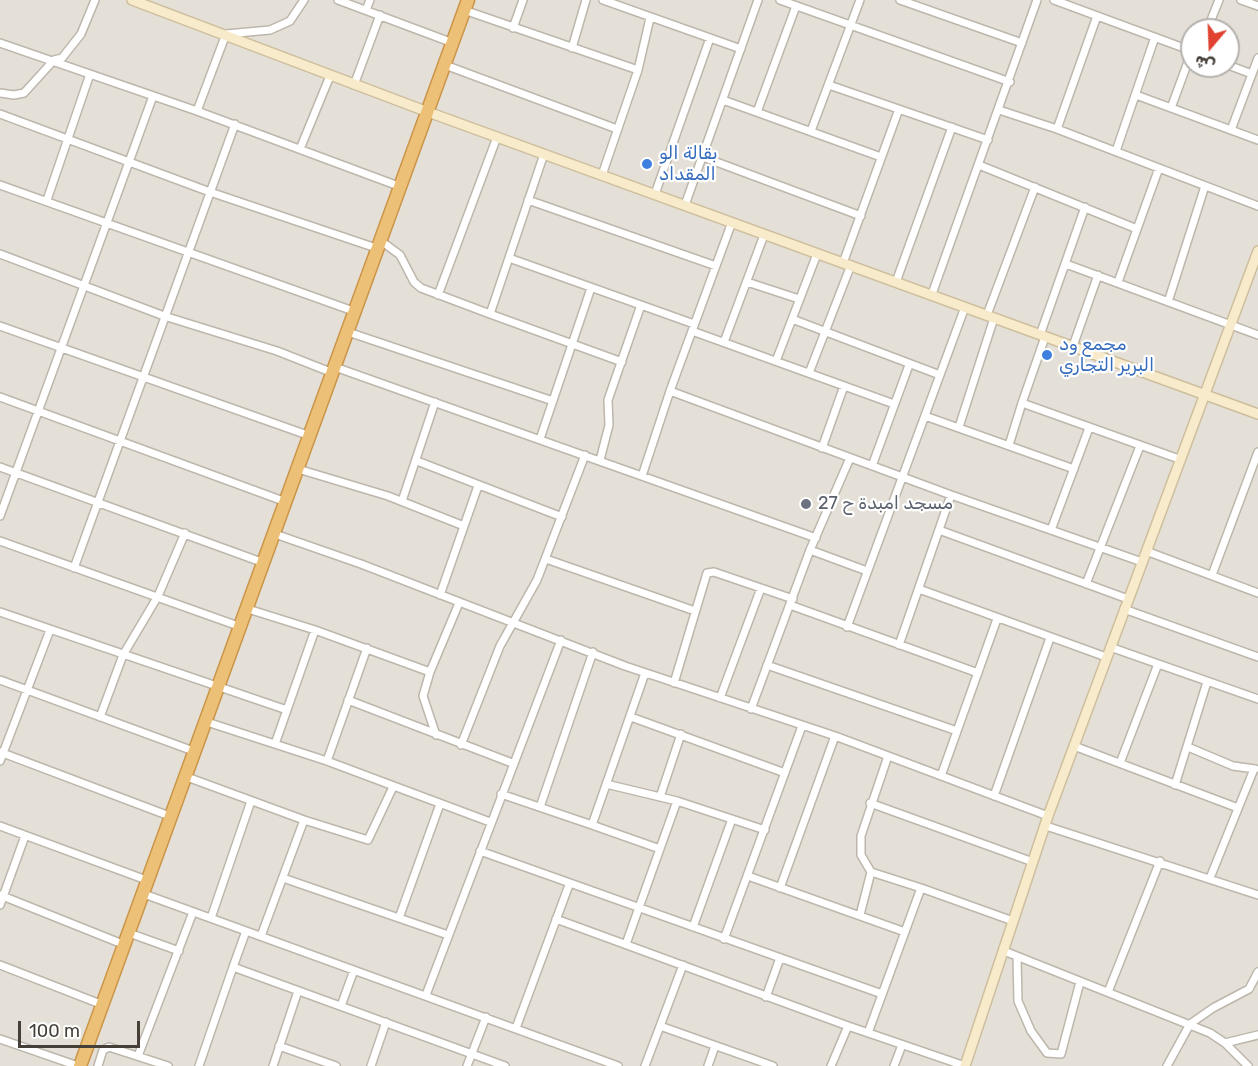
<!DOCTYPE html>
<html>
<head>
<meta charset="utf-8">
<style>
  body { margin:0 }
  #map { position:relative; width:1258px; height:1066px; overflow:hidden; background:#f2efe8; font-family:Rubik,Cairo,sans-serif }
  canvas { display:block }
  .north { position:absolute; left:1180px; top:18px; width:60px; height:60px; box-sizing:border-box; background:#fff; border:2px solid #b5b2af; border-radius:50%; rotate:199deg; font-size:16px; font-weight:700; line-height:24px; text-align:center; color:#453f38 }
  .north::after { content:''; display:block; margin:auto; width:21px; height:27px; background:#e14230; clip-path:polygon(50% 0,100% 100%,50% 72%,0 100%) }
  .scale { position:absolute; left:18px; top:1021px; width:122px; height:27px; box-sizing:border-box; border:3px solid #453f38; border-top:0; padding-left:8px; font-size:18px; line-height:21px; white-space:nowrap; color:#453f38; -webkit-text-stroke:4px #fff; paint-order:stroke }
</style>
</head>
<body>
<div id="map">
<canvas width="1258" height="1066"></canvas>
<div class="north">ش</div>
<div class="scale">100 m</div>
</div>
<script>
const c = document.querySelector('canvas').getContext('2d');
c.lineJoin = 'round';
function paint(path, color) {
  c.fillStyle = color;
  c.fill(path, 'evenodd');
}
function shape(rows) {
  const path = new Path2D();
  for (const r of rows) {
    path.moveTo(r[0], r[1]);
    for (let i = 2; i < r.length; i += 2) path.lineTo(r[i], r[i + 1]);
  }
  return path;
}
function stroke(path, color, width, dash) {
  c.strokeStyle = color;
  c.lineWidth = width;
  c.lineCap = dash ? 'butt' : 'round';
  c.setLineDash(dash || []);
  c.stroke(path);
}
function label(font, color, halo, rows, align = 'center') {
  c.font = font + ' Rubik,Cairo,sans-serif';
  c.lineWidth = 4.5;
  c.setLineDash([]);
  c.textBaseline = 'middle';
  c.strokeStyle = halo;
  c.fillStyle = color;
  for (const [text, x, y, turn = 0] of rows) {
    c.save();
    c.translate(x, y);
    c.rotate((+turn || 0) * Math.PI / 180);
    c.textAlign = isNaN(turn) ? turn : align;
    if (halo) c.strokeText(text, 0, 0);
    c.fillText(text, 0, 0);
    c.restore();
  }
}
paint(shape([
  [0,0,1258,0,1258,1066,0,1066],
  [1192,30,1228,30,1228,66,1192,66]
]), '#e5e0d7');
const street = shape([
  [338,0,453,43],
  [603,0,741,49],
  [780,0,1010,82],
  [900,0,1022,43],
  [1054,0,1192,51],
  [1241,0,1258,6],
  [366,10,370,0],
  [464,10,638,70],
  [513,28,523,0],
  [1207,30,1219,0],
  [0,43,197,111,401,187],
  [572,48,586,0],
  [445,65,617,129],
  [1228,65,1252,74],
  [354,85,380,15],
  [829,85,988,140],
  [0,93,14,95,24,93,54,60,62,58,81,34,95,0],
  [1136,95,1258,140],
  [723,100,881,157],
  [1171,108,1192,51],
  [999,110,1057,129,1258,206],
  [197,111,226,34,270,30,290,21,304,0],
  [757,112,796,6],
  [0,114,210,192,379,249],
  [1057,129,1097,16],
  [1231,130,1258,58],
  [811,131,860,0],
  [300,149,330,76],
  [1116,151,1155,37],
  [544,154,490,314,622,362],
  [703,157,861,216],
  [979,165,1137,229],
  [602,175,638,70,650,18],
  [0,185,356,312],
  [655,194,710,38],
  [47,200,90,74],
  [528,200,716,266],
  [685,205,758,0],
  [381,241,400,255,414,282,421,288,490,314],
  [0,254,164,316,277,351,333,373],
  [509,258,694,324],
  [843,263,899,109],
  [1066,264,1258,335],
  [747,282,799,299],
  [896,282,952,127],
  [1118,282,1159,168],
  [932,294,1037,0],
  [438,295,497,137],
  [1168,302,1205,186],
  [987,315,1035,187],
  [792,319,940,375],
  [0,326,310,436],
  [692,331,894,404],
  [348,332,553,401],
  [1040,335,1085,207],
  [1045,337,1022,403,1179,459],
  [724,342,764,235],
  [1073,346,1098,275],
  [776,361,817,254],
  [335,367,816,538],
  [809,373,851,265],
  [670,391,951,495,1142,562],
  [0,397,286,502],
  [925,416,1074,469],
  [959,427,994,318],
  [540,439,591,288],
  [1009,445,1022,403],
  [822,448,844,386],
  [600,460,609,425,608,400,641,305],
  [417,461,562,517],
  [872,466,909,365],
  [0,467,264,563],
  [298,469,388,496,464,526],
  [642,476,670,391,732,222],
  [402,501,435,402],
  [0,516,153,96],
  [939,530,1128,599],
  [1051,530,1089,428],
  [275,534,361,564,625,666,835,736,1048,816],
  [0,541,241,627],
  [810,550,867,571],
  [1146,551,1258,593],
  [546,559,695,611],
  [74,568,235,124],
  [1212,575,1258,452],
  [1086,584,1140,446],
  [919,589,1106,657],
  [440,595,478,486],
  [790,605,978,673],
  [248,609,315,630,430,672,423,696,436,735],
  [1124,609,1258,657],
  [0,612,287,710],
  [847,627,965,307],
  [899,645,951,495],
  [1110,647,1258,699],
  [767,665,957,731],
  [430,672,459,603],
  [0,680,196,752],
  [674,683,707,573,714,572,793,599],
  [720,698,761,588],
  [348,700,512,763],
  [751,709,810,550,850,458],
  [100,717,123,655,158,596,185,533],
  [631,717,785,773],
  [207,722,327,761,490,822],
  [275,744,315,630],
  [461,745,500,646,537,580,585,455],
  [1074,746,1238,808],
  [1188,747,1233,766,1255,769],
  [0,752,172,817],
  [888,756,861,836,861,855,871,872,921,888],
  [0,761,50,630],
  [327,761,367,648],
  [1120,763,1158,664],
  [941,776,997,619],
  [187,777,304,820],
  [606,784,677,801,765,830],
  [1175,785,1207,682],
  [501,794,592,825,645,673],
  [994,796,1050,638],
  [660,797,681,734],
  [870,803,1033,862],
  [540,807,593,652],
  [592,825,660,849],
  [0,826,149,881],
  [1046,826,1258,895],
  [480,851,882,994],
  [748,876,905,932],
  [283,878,448,935],
  [1210,878,1254,769],
  [780,888,835,736],
  [144,894,618,1066],
  [0,895,125,945],
  [0,905,25,836],
  [860,915,871,872],
  [211,918,251,801],
  [399,918,440,804],
  [556,919,848,1026,965,1066],
  [693,927,732,819],
  [246,931,233,967,505,1066],
  [129,933,179,951],
  [261,936,304,820,368,840,393,787],
  [724,939,802,726],
  [626,944,677,801],
  [1004,951,1210,1033,1225,1043,1248,1066],
  [1017,957,1018,1001,1031,1031,1047,1053,1061,1054,1080,982],
  [0,965,103,1005],
  [1108,992,1160,861],
  [426,995,561,640],
  [766,997,780,958],
  [341,1006,354,970],
  [660,1026,773,1066],
  [516,1028,569,885],
  [868,1033,921,888,1013,921],
  [0,1039,78,1066],
  [1225,1043,1258,1035],
  [279,1046,336,1066],
  [138,1056,193,912],
  [98,1066,103,1050,109,1047,168,1066],
  [199,1066,233,967],
  [273,1066,298,991],
  [371,1066,386,1022],
  [467,1066,486,1017],
  [645,1066,683,965],
  [708,1066,715,1046],
  [831,1066,848,1026],
  [894,1066,902,1045],
  [1167,1066,1190,1024,1213,1008,1249,989,1258,972]
]);
const secondary = shape([
  [132,0,428,112,1258,414],
  [965,1066,1048,816,1258,251]
]);
const highway = shape([
  [80,1066,468,0]
]);
stroke(street, '#bdb6ac', 10);
stroke(secondary, '#cdbe9d', 12);
stroke(highway, '#cb9549', 15);
stroke(street, '#fff', 7);
stroke(secondary, '#f8ebcc', 9);
stroke(highway, '#edc078', 12);
for (const [x, y, r, color] of [
  [647,164,6,"#3f7fe0"],
  [1047,355,6,"#3f7fe0"],
  [806,504,6,"#6b7280"]
]) {
  const dot = new Path2D();
  dot.arc(x, y, r, 0, 2 * Math.PI);
  c.fillStyle = color;
  c.fill(dot);
  stroke(dot, '#fff', 2);
}
label('18px', '#366cbe', '#fff', [
  ["بقالة الو",659,154],
  ["المقداد",659,175],
  ["مجمع ود",1059,345],
  ["البرير التجاري",1059,366]
], 'left');
label('18px', '#5b616d', '#fff', [
  ["مسجد امبدة ح 27",818,504]
], 'left');
</script>
</body>
</html>
